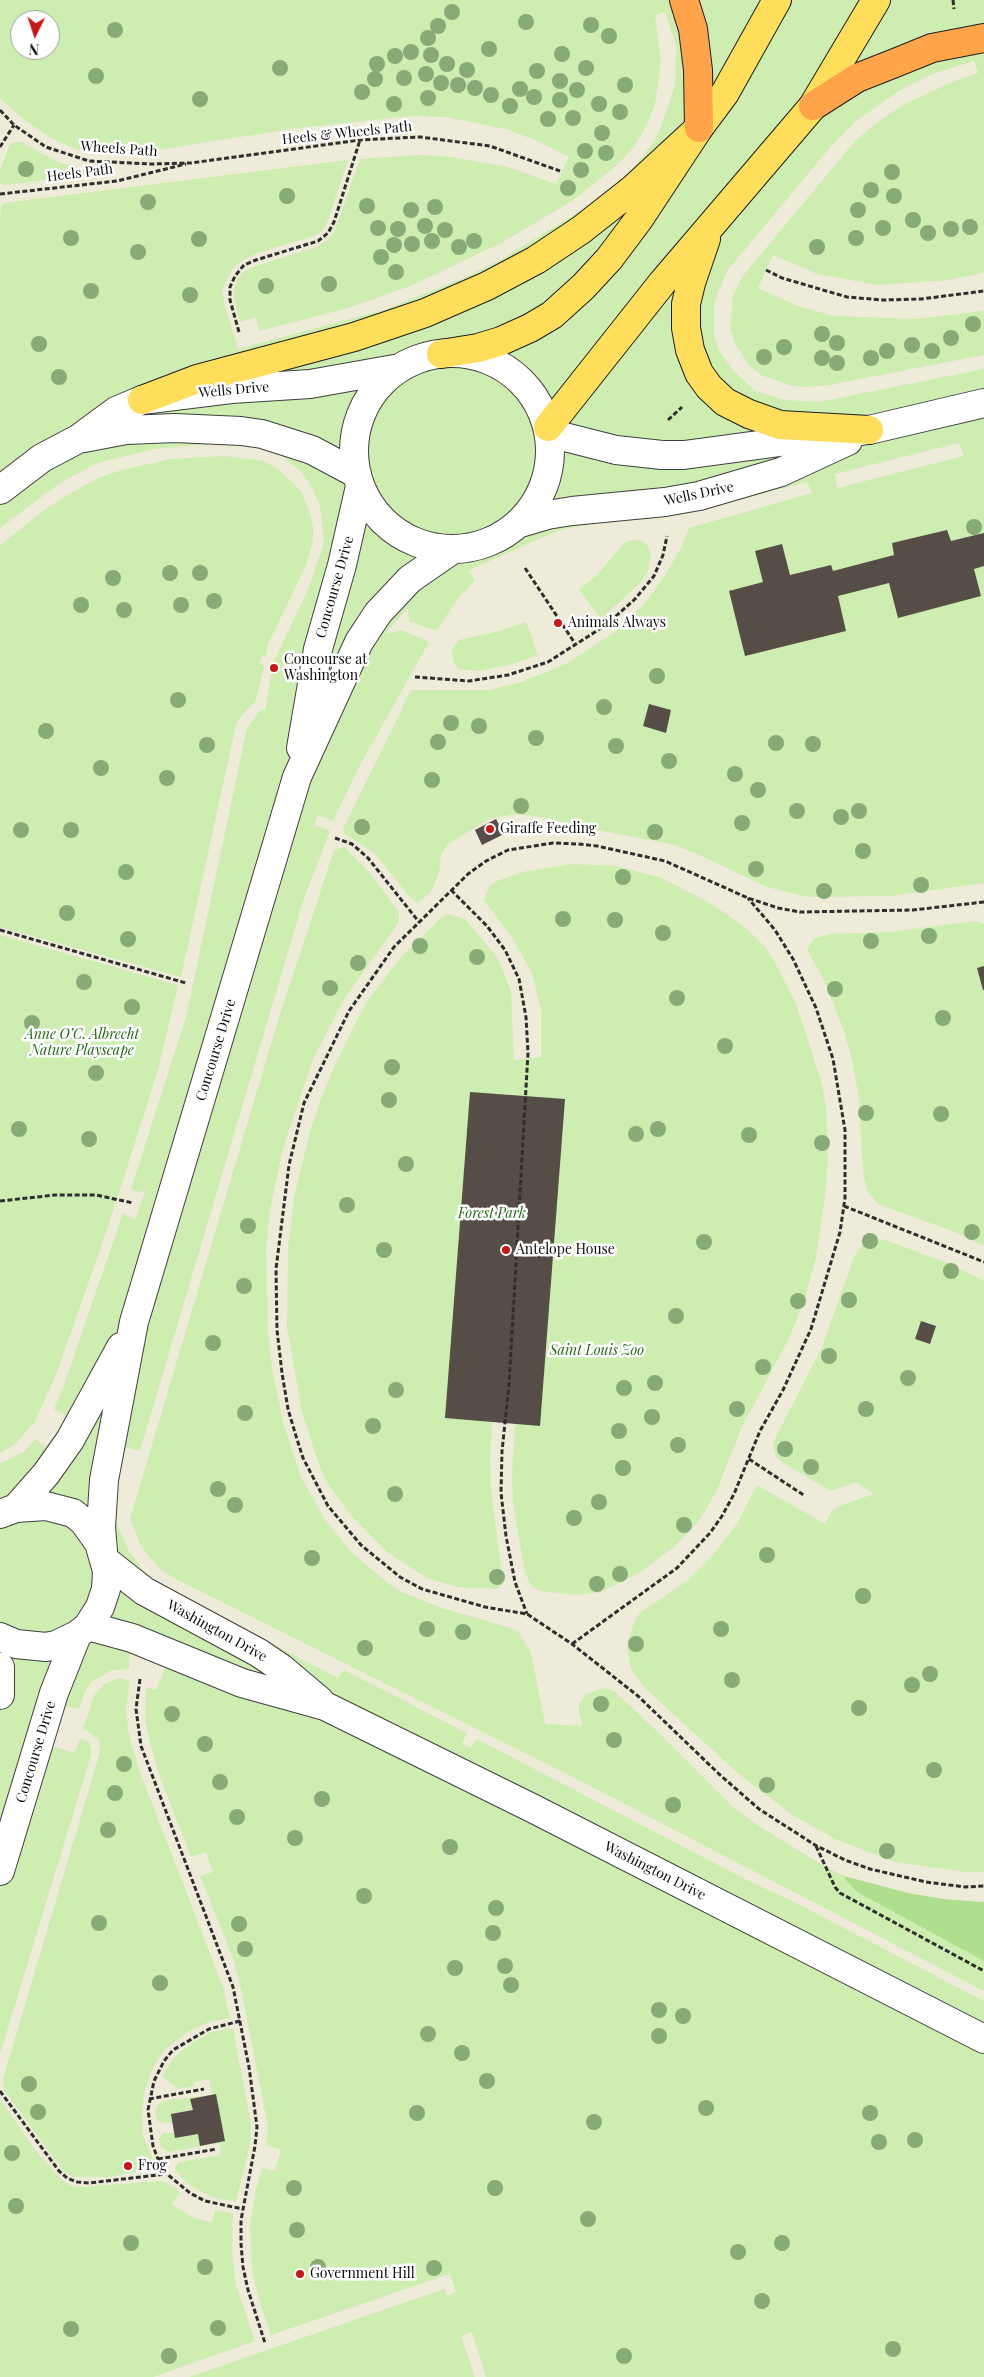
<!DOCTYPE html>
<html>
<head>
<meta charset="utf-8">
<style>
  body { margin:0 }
  #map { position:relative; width:984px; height:2377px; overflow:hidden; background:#fffceb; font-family:"Playfair Display",serif }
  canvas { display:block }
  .north { position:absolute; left:10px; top:10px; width:50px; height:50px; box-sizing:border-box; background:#fff; border:1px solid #9e9e9e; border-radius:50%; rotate:184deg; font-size:14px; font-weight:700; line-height:20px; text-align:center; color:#0c0c0c }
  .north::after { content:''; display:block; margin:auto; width:18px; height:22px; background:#c91717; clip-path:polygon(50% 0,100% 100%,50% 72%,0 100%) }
</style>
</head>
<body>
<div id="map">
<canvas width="984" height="2377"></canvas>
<div class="north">N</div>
</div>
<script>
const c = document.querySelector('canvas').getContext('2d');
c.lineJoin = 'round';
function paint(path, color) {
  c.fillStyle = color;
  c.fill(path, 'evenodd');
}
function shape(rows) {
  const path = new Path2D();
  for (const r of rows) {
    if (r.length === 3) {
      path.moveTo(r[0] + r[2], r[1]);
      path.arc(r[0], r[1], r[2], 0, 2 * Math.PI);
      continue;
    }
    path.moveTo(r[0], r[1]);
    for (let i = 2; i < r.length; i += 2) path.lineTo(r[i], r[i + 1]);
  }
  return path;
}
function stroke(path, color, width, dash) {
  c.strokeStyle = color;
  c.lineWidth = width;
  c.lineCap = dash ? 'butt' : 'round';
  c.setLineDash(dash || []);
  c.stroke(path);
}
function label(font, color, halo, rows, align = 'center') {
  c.font = font + ' "Playfair Display",serif';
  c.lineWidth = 5;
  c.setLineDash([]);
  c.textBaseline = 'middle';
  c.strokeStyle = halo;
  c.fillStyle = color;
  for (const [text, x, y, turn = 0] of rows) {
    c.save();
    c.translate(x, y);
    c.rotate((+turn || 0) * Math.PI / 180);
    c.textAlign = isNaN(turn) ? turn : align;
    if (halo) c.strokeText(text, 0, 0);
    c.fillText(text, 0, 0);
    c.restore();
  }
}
paint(shape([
  [0,0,984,0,984,2377,0,2377],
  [20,20,50,20,50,50,20,50]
]), '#cdedb1');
paint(shape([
  [844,1876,909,1893,944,1899,984,1902,984,1961,857,1892,845,1879]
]), '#afdf8e');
paint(shape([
  [665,12,676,45,675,86,661,127,653,143,627,176,593,203,502,259,464,278,384,310,238,349,225,306,222,290,233,268,243,260,257,253,311,237,320,233,326,226,348,160,4,203,1,208,0,219,0,183,5,185,110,172,80,168,58,162,22,142,15,142,10,144,0,170,0,98,23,119,51,138,78,150,111,152,150,151,298,128,411,116,445,117,506,129,540,142,569,157,556,184,508,167,452,157,420,155,360,159,334,233,326,241,316,247,247,269,238,278,234,289,234,299,240,322,256,317,259,331,348,308,413,285,503,242,572,201,617,165,634,147,645,128,655,104,661,63,655,15],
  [974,61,978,73,952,82,905,104,879,121,855,141,742,277,733,296,730,328,734,342,749,365,761,375,789,385,806,387,829,385,984,355,984,369,819,402,784,400,755,391,733,370,720,352,714,336,714,303,727,271,833,144,855,122,900,90,932,74],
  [773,255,817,274,878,285,947,280,984,273,984,311,916,319,834,316,798,306,758,288],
  [222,443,251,446,272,451,282,456,300,471,309,482,320,505,324,543,308,590,273,663,265,710,261,710,247,728,186,1017,131,1189,137,1192,144,1191,146,1188,135,1220,123,1213,64,1385,54,1409,65,1415,57,1432,46,1447,35,1439,25,1451,0,1464,0,1453,14,1445,34,1423,56,1375,109,1224,158,1070,178,985,0,935,0,927,181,977,235,729,238,720,256,700,264,666,259,663,263,655,266,656,268,644,306,565,313,541,313,528,311,515,301,491,279,470,264,461,225,456,171,459,122,470,98,478,71,493,47,508,0,545,0,528,60,483,97,463,154,449],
  [959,443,964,456,837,488,835,474],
  [807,482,812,493,689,528,682,546,664,577,645,603,616,631,568,663,522,682,489,690,411,690,343,829,344,833,375,854,408,895,417,903,429,894,434,886,439,872,441,854,448,844,489,819,516,814,543,817,582,827,671,844,695,853,767,887,808,897,890,896,984,883,984,924,976,921,889,932,828,934,814,939,807,950,823,978,843,1028,852,1060,859,1097,863,1172,867,1191,878,1204,952,1231,984,1246,984,1281,952,1265,886,1240,873,1239,863,1244,854,1257,822,1347,773,1443,776,1457,783,1463,831,1491,856,1482,874,1494,839,1506,832,1511,825,1524,757,1485,737,1524,714,1554,687,1581,640,1613,634,1622,627,1647,631,1669,645,1688,740,1775,794,1816,835,1839,895,1862,966,1872,984,1872,984,1902,944,1899,909,1893,844,1876,824,1866,759,1826,735,1809,660,1734,613,1690,604,1688,586,1694,579,1705,579,1713,583,1726,545,1724,531,1653,519,1632,511,1628,442,1608,402,1592,389,1584,351,1552,324,1518,301,1477,284,1425,272,1369,268,1331,266,1249,270,1210,283,1148,314,1057,346,996,399,922,399,912,368,871,344,847,334,850,276,1027,130,1519,142,1548,161,1570,174,1578,567,1774,984,1991,984,2001,796,1903,747,1880,477,1739,471,1748,462,1743,467,1733,344,1670,338,1678,162,1586,144,1571,128,1550,117,1523,113,1503,125,1447,140,1451,304,898,330,831,315,825,317,815,333,821,359,767,429,642,402,630,385,634,408,608,409,621,436,631,459,597,475,581,469,570,558,531,607,520,686,514],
  [632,540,642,541,648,546,651,555,648,571,641,582,601,619,579,590,597,575,624,543],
  [526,622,538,655,510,665,478,671,459,669,454,663,451,651,459,640,499,631],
  [571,864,617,866,662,878,706,901,728,915,748,930,766,948,774,961,796,1004,804,1027,822,1085,826,1108,828,1157,825,1197,816,1257,805,1298,790,1336,741,1429,717,1490,699,1521,674,1547,639,1573,601,1592,575,1595,542,1591,533,1588,525,1573,513,1503,512,1476,515,1423,492,1422,490,1461,491,1490,503,1583,497,1589,457,1587,427,1578,387,1552,348,1512,325,1479,317,1459,302,1412,287,1328,288,1248,294,1197,310,1132,320,1102,330,1076,355,1024,368,1000,401,957,441,918,448,914,465,919,497,957,511,991,514,1060,541,1057,541,1010,532,973,512,937,484,900,489,887,497,881,522,872],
  [130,1653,166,1665,156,1690,146,1687,145,1720,151,1747,160,1777,191,1857,206,1852,213,1872,200,1876,234,1961,241,1989,268,2126,266,2145,281,2150,275,2171,262,2168,255,2193,250,2223,252,2272,260,2303,271,2335,450,2274,456,2292,447,2296,444,2289,189,2377,153,2377,255,2341,236,2285,232,2249,233,2213,215,2210,212,2223,192,2217,172,2204,180,2193,175,2187,162,2181,82,2187,71,2186,61,2179,35,2150,0,2099,0,2054,92,1752,89,1742,80,1738,75,1753,51,1746,64,1706,79,1709,85,1691,91,1682,112,1670,129,1669],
  [119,1678,130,1681,126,1709,128,1730,138,1767,223,1987,230,2018,209,2022,189,2031,164,2050,152,2070,144,2094,142,2114,143,2136,155,2164,153,2169,108,2177,73,2177,64,2172,4,2090,3,2079,100,1752,99,1740,83,1728,95,1694,104,1684],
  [233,2028,251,2124,250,2144,236,2201,217,2199,202,2192,188,2184,175,2170,176,2166,179,2162,221,2155,219,2143,168,2152,161,2147,159,2138,164,2133,175,2133,173,2122,169,2123,157,2121,155,2111,159,2104,167,2100,212,2095,209,2079,194,2082,194,2086,178,2089,162,2076,174,2058,192,2043,211,2032],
  [472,2332,486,2377,475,2377,461,2336]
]), '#efebd9');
paint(shape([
  [947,530,951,541,984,533,984,566,974,569,981,596,898,618,889,583,838,596,846,631,745,656,729,591,763,582,755,551,782,544,790,575,831,565,833,571,894,555,892,543],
  [649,704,671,710,666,733,643,726],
  [496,819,504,834,482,845,475,830],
  [984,966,984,990,983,990,977,968],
  [470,1092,565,1099,540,1426,445,1418],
  [921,1321,936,1326,930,1344,915,1339],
  [216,2094,225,2141,200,2146,198,2134,175,2138,171,2114,193,2110,190,2099]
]), '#564d47');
const minor = shape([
  [452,451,98],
  [549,433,616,450,662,455,684,455,869,430,984,403],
  [84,438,126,430,175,428,241,431,262,434,312,450,357,474],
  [0,490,42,458,78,439,116,411,142,400,231,389,310,384,400,368],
  [520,523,547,515,572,511,665,502,699,496,781,472,848,441],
  [301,748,318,649,342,565,360,486],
  [16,1508,46,1474,70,1440,121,1347],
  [0,1514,16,1508,46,1506,73,1513,84,1522,99,1543,107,1571,106,1589,100,1607,88,1626,77,1635,56,1645,46,1647,16,1644,0,1637],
  [103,1551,101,1527,104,1480,134,1322,297,777,359,642,378,613,410,579,452,550],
  [106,1561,144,1591,259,1653,281,1668,320,1701],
  [88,1626,132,1638,242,1683,325,1706,532,1808,984,2039],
  [0,1667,0,1695],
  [0,1871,54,1693,77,1635]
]);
const primary = shape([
  [706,239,691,283,686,304,686,328,690,350,699,373,709,387,725,402,749,414,780,425,869,430],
  [441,354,478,348,501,341,530,328,552,315,583,287,609,259,639,219,699,128,725,93,777,0],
  [142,400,197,379,354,337,425,313,487,286,536,260,581,230,633,189,699,128],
  [548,427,662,283,813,106,876,0]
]);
const motorway = shape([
  [684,0,693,29,698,70,699,128],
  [813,106,857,78,895,63,932,48,984,38]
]);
stroke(minor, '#3f3f3f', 30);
stroke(primary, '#1d1d1d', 30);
stroke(motorway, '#1d1d1d', 30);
stroke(shape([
  [953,0,954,9],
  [0,110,14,125,46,147,89,161,151,164,191,163,360,140,420,137,490,146,560,171],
  [0,147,14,125],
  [0,194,117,181,186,164],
  [766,270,782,278,847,297,883,300,921,299,984,291],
  [239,332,230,300,230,287,235,276,244,265,256,260,318,241,328,233,334,222,360,140],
  [668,420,682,407],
  [525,568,576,645],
  [415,677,469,681,508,675,548,662,606,625,635,599,654,576,663,555,667,536],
  [335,838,352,844,368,858,419,922],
  [451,890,487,926,505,950,519,979,526,1017,528,1053,509,1385,502,1451,501,1493,506,1536,515,1582,527,1614],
  [984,902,913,910,800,912,778,908,748,898,665,861,597,846,578,844,553,843,508,850,486,861,468,874,394,947,349,1011,304,1103,289,1165,276,1269,277,1330,282,1373,288,1409,296,1436,303,1458,328,1506,361,1545,400,1577,422,1589,485,1607,527,1614,572,1644,638,1696,719,1774,759,1809,815,1845,845,1860,870,1869,926,1882,965,1887,984,1886],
  [0,930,186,983],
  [0,1201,55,1195,96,1195,133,1203],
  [844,1206,984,1262],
  [749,1459,805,1496],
  [572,1644,677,1568,710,1533,722,1516,734,1494,760,1431,783,1390,811,1329,840,1232,845,1198,845,1130,833,1059,816,1008,793,959,775,930,748,898],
  [140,1679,136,1709,141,1746,233,1987,249,2067,257,2127,255,2146,241,2220,241,2244,243,2267,248,2290,265,2343],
  [816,1846,835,1887,840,1893,984,1971],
  [240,2021,209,2029,173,2050,164,2061,154,2081,148,2110,153,2146,161,2167,167,2174,190,2193,205,2201,243,2209],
  [0,2091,59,2171,67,2178,77,2182,89,2183,166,2174],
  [149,2099,204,2089],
  [158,2159,217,2149]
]), '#2e2e2e', 3, [5, 2.5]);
stroke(minor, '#fff', 28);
stroke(primary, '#ffde5b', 28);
stroke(motorway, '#ffa449', 28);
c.fillStyle = '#87ab76';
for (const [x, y] of [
  [452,12],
  [526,22],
  [591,25],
  [438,26],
  [115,30],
  [609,36],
  [428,38],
  [489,49],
  [411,52],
  [562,54],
  [431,55],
  [395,56],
  [377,64],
  [447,64],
  [280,68],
  [586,68],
  [467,70],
  [537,71],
  [426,74],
  [96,76],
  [404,78],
  [375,79],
  [560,81],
  [441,83],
  [458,85],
  [625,85],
  [475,88],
  [520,89],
  [577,90],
  [362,92],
  [491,95],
  [534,97],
  [428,98],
  [200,99],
  [560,100],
  [394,104],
  [599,104],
  [510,106],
  [620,112],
  [573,118],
  [548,119],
  [602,133],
  [585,151],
  [606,153],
  [26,169],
  [581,170],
  [892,172],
  [568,188],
  [871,190],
  [287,196],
  [894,196],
  [148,202],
  [367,206],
  [435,207],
  [411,210],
  [858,210],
  [913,220],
  [425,226],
  [970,227],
  [378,228],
  [883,228],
  [398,229],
  [951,229],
  [445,230],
  [928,233],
  [71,238],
  [856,238],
  [199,239],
  [432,241],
  [474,241],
  [412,244],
  [394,245],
  [459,247],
  [817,247],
  [138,252],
  [381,257],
  [396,272],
  [329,284],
  [266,286],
  [91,291],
  [190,295],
  [973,324],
  [822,334],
  [951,338],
  [837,343],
  [39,344],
  [912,345],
  [784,347],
  [887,351],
  [932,351],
  [764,357],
  [822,358],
  [871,358],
  [837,363],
  [59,377],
  [974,527],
  [170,573],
  [200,573],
  [113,578],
  [214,601],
  [81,605],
  [181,605],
  [124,610],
  [657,676],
  [178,700],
  [604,707],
  [451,723],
  [479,726],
  [46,731],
  [536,738],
  [438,742],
  [776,743],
  [813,744],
  [207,745],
  [616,746],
  [669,761],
  [101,768],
  [735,774],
  [167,778],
  [432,780],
  [758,790],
  [521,806],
  [797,811],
  [859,811],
  [841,817],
  [742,823],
  [362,827],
  [21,830],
  [71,830],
  [655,832],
  [863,851],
  [756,869],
  [126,872],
  [623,877],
  [921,885],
  [824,891],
  [67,913],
  [563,919],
  [615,920],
  [663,933],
  [929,936],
  [128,939],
  [871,941],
  [420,946],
  [477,957],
  [358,963],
  [84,982],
  [330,988],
  [835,989],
  [677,998],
  [132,1007],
  [943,1018],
  [32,1023],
  [725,1046],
  [392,1067],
  [96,1073],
  [389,1100],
  [866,1113],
  [941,1114],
  [19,1129],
  [658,1129],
  [636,1134],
  [749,1135],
  [89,1139],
  [822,1143],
  [406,1164],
  [347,1205],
  [248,1226],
  [972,1232],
  [870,1241],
  [704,1242],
  [384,1250],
  [951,1271],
  [244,1286],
  [849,1300],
  [798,1301],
  [676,1316],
  [213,1343],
  [829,1356],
  [763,1367],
  [908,1378],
  [655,1383],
  [624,1388],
  [396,1390],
  [737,1409],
  [866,1409],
  [245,1413],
  [652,1417],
  [373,1426],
  [619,1431],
  [678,1445],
  [785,1449],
  [811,1467],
  [623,1468],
  [218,1489],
  [395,1494],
  [599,1502],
  [235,1505],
  [574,1518],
  [684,1525],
  [767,1555],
  [312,1558],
  [620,1574],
  [497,1577],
  [597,1584],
  [863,1596],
  [427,1629],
  [721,1629],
  [463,1632],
  [636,1644],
  [365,1648],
  [930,1674],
  [732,1680],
  [912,1685],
  [601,1704],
  [859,1708],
  [172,1714],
  [614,1740],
  [205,1744],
  [124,1764],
  [934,1770],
  [220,1782],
  [767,1785],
  [115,1793],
  [322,1799],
  [673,1805],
  [237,1817],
  [108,1830],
  [295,1838],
  [450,1847],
  [887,1851],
  [364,1896],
  [496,1908],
  [99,1923],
  [239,1924],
  [493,1933],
  [245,1949],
  [505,1966],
  [455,1968],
  [160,1983],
  [511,1985],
  [659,2010],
  [683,2016],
  [428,2034],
  [659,2036],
  [462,2053],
  [487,2081],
  [29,2084],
  [706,2108],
  [38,2112],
  [417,2113],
  [870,2113],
  [594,2122],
  [915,2140],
  [879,2142],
  [12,2153],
  [294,2188],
  [495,2188],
  [16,2206],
  [588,2219],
  [297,2230],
  [131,2243],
  [782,2243],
  [738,2252],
  [205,2267],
  [318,2267],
  [434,2268],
  [762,2301],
  [218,2328],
  [71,2329],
  [893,2349],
  [169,2356],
  [624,2356]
]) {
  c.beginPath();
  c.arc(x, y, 8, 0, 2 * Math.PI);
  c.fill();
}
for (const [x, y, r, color] of [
  [558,623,5,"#c91717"],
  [274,668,5,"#c91717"],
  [490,829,5,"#c91717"],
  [506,1250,5,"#c91717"],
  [128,2166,5,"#c91717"],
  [300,2274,5,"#c91717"]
]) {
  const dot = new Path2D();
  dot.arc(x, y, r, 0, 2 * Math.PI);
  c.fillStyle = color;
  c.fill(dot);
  stroke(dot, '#fff', 2);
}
label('14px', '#0c0c0c', '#fff', [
  ["Heels & Wheels Path",347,133,-6],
  ["Wheels Path",119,149,4],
  ["Heels Path",80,173,-7],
  ["Wells Drive",234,390,-5],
  ["Wells Drive",699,494,-12],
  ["Concourse Drive",335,587,-74],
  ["Concourse Drive",216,1050,-73],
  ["Washington Drive",217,1631,29],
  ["Concourse Drive",36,1752,-73],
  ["Washington Drive",655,1871,27]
]);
label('14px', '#0c0c0c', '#fff', [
  ["Animals Always",568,623],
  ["Concourse at",284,660],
  ["Washington",284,676],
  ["Giraffe Feeding",500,829],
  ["Antelope House",516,1250],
  ["Frog",138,2166],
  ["Government Hill",310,2274]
], 'left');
label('italic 14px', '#246916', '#fff', [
  ["Anne O’C. Albrecht",82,1035],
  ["Nature Playscape",82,1051],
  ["Forest Park",492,1214],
  ["Saint Louis Zoo",597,1351]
]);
</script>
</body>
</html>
